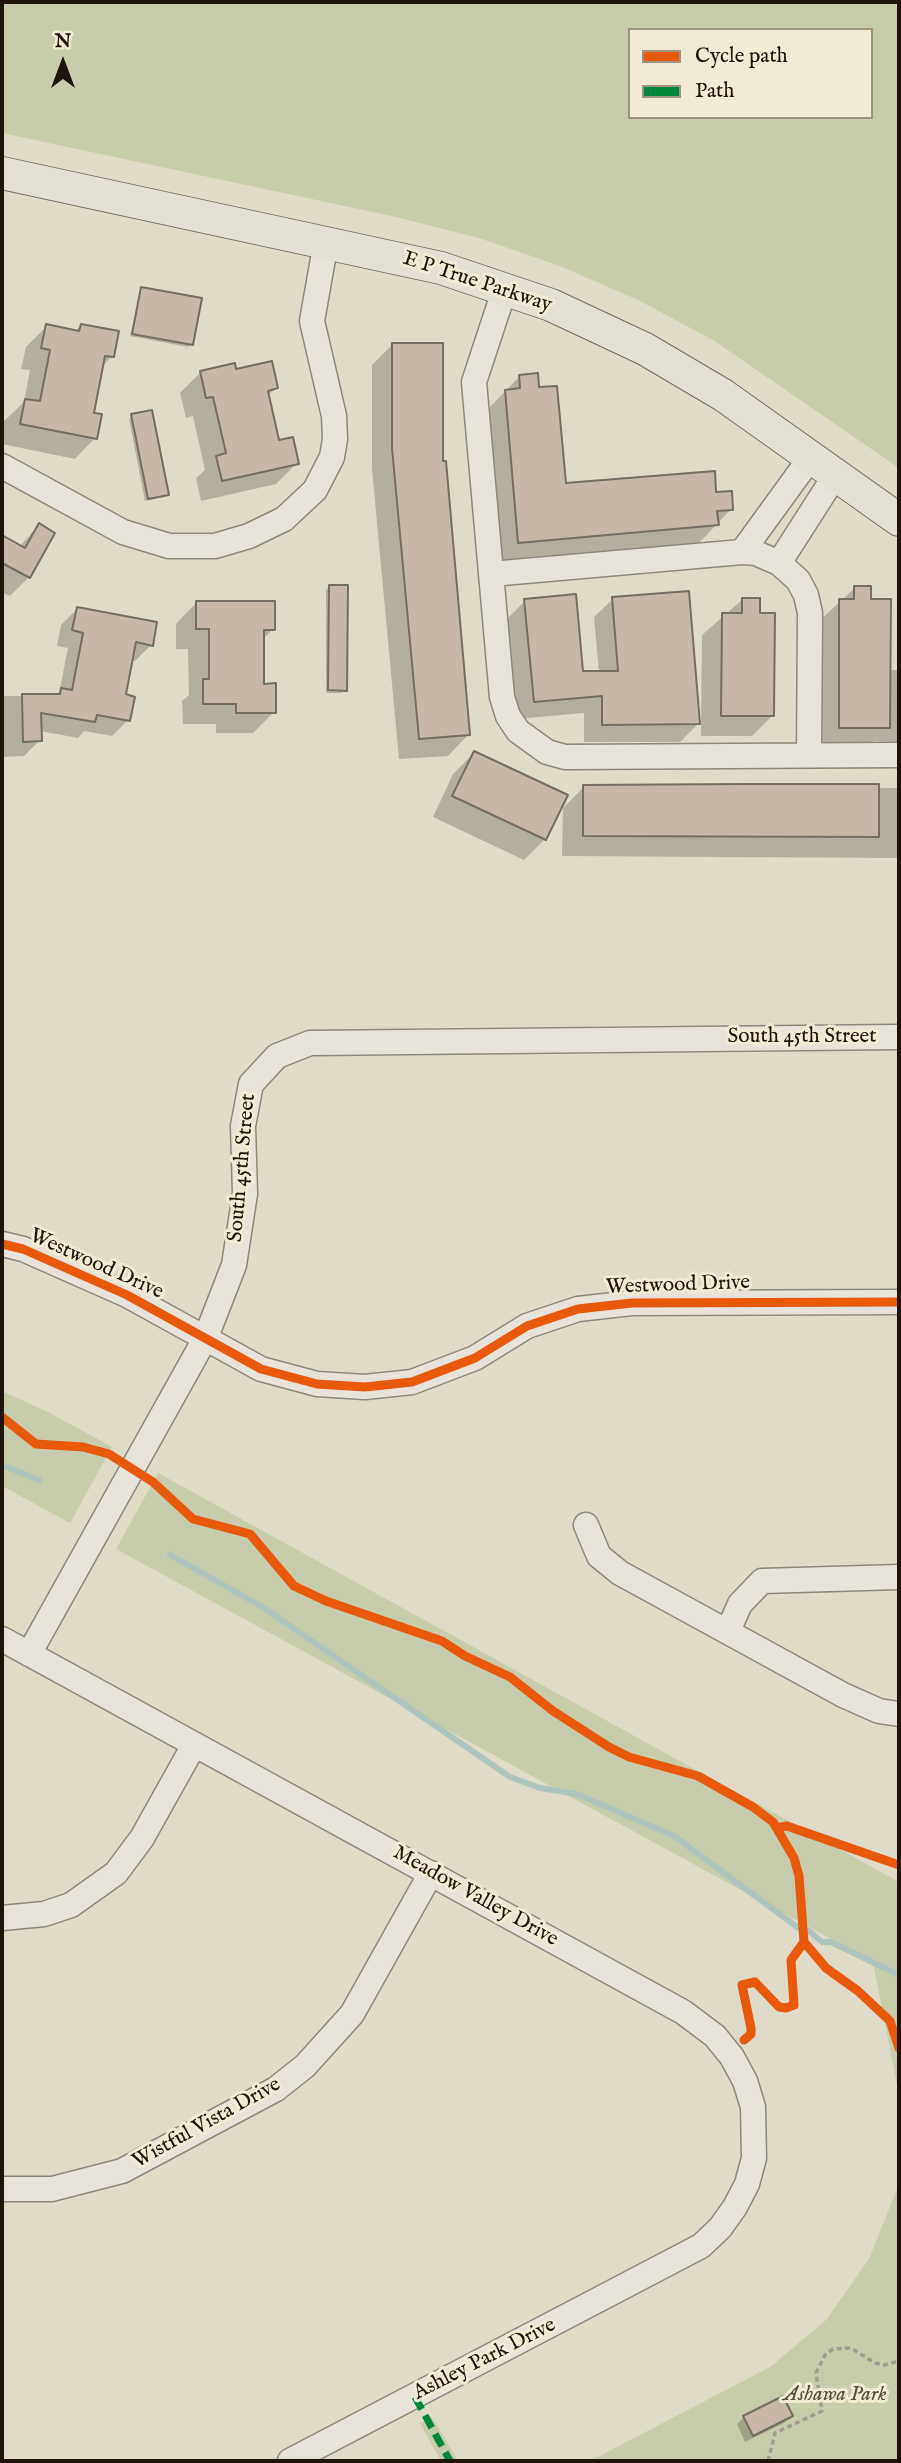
<!DOCTYPE html>
<html>
<head>
<meta charset="utf-8">
<style>
  body { margin:0 }
  #map { position:relative; width:901px; height:2463px; overflow:hidden; background:#e0dac8; font-family:"IM FELL English",serif }
  canvas { display:block }
  .frame { position:absolute; inset:0; border:4px solid #1e140c; pointer-events:none }
  .legend { position:absolute; left:628px; top:28px; width:245px; height:91px; box-sizing:border-box; background:#f1ead4; border:2px solid #9d9484; margin:0; padding:9px 12px; list-style:none; font-size:21px; color:#1e140c }
  .legend li { display:flex; align-items:center; gap:14px; height:35px }
  .legend b { width:35px; border:2px solid #9d9484 }
  .north { position:absolute; left:28px; top:28px; width:70px; height:70px; -webkit-text-stroke:5px #f1ead4; paint-order:stroke; rotate:0deg; font-size:19px; font-weight:700; line-height:28px; text-align:center; color:#1e140c }
  .north::after { content:''; display:block; margin:auto; width:24px; height:32px; background:#1e140c; clip-path:polygon(50% 0,100% 100%,50% 72%,0 100%) }
</style>
</head>
<body>
<div id="map">
<canvas width="901" height="2463"></canvas>
<div class="frame"></div>
<ul class="legend">
<li><b style="height:9px;background:#e8590c"></b>Cycle path</li>
<li><b style="height:9px;background:#00873e"></b>Path</li>
</ul>
<div class="north">N</div>
</div>
<script>
const c = document.querySelector('canvas').getContext('2d');
c.lineJoin = 'round';
function paint(path, color) {
  c.fillStyle = color;
  c.fill(path, 'evenodd');
}
function shape(rows) {
  const path = new Path2D();
  for (const r of rows) {
    path.moveTo(r[0], r[1]);
    for (let i = 2; i < r.length; i += 2) path.lineTo(r[i], r[i + 1]);
  }
  return path;
}
function stroke(path, color, width, dash) {
  c.strokeStyle = color;
  c.lineWidth = width;
  c.lineCap = dash ? 'butt' : 'round';
  c.setLineDash(dash || []);
  c.stroke(path);
}
function label(font, color, halo, rows, align = 'center') {
  c.font = font + ' "IM FELL English",serif';
  c.lineWidth = 6;
  c.setLineDash([]);
  c.textBaseline = 'middle';
  c.strokeStyle = halo;
  c.fillStyle = color;
  for (const [text, x, y, turn = 0] of rows) {
    c.save();
    c.translate(x, y);
    c.rotate((+turn || 0) * Math.PI / 180);
    c.textAlign = isNaN(turn) ? turn : align;
    if (halo) c.strokeText(text, 0, 0);
    c.fillText(text, 0, 0);
    c.restore();
  }
}
paint(shape([
  [2,2,899,2,899,468,713,340,638,300,560,266,479,238,396,217,2,133],
  [630,30,871,30,871,117,630,117],
  [2,1391,48,1412,112,1447,70,1523,2,1486],
  [158,1473,899,1882,899,2095,873,1962,116,1549],
  [899,2184,899,2461,590,2461,770,2367,826,2320,869,2259],
  [432,2417,458,2461,441,2461,420,2423]
]), '#c7cdac');
paint(shape([
  [142,289,191,344,188,347,130,336],
  [81,325,112,356,101,368,92,414,95,438,75,459,2,444,4,421,24,402,30,370,21,369,26,347,47,326,75,332],
  [393,344,441,463,468,735,448,756,399,759,372,469,372,365],
  [235,371,276,388,267,396,278,442,297,463,276,484,201,501,196,478,205,470,193,416,186,418,180,393,201,372],
  [519,377,537,389,564,485,715,494,731,509,699,543,501,560,488,409],
  [132,416,167,494,164,497,145,501,129,419],
  [39,525,53,533,29,577,10,596,2,592,2,537,19,547],
  [330,587,345,690,342,693,326,693,326,590],
  [855,588,869,601,889,670,899,670,899,742,874,741,868,748,819,748,819,621],
  [613,599,700,722,680,742,584,742,584,713,516,719,507,619,525,601,581,673,599,672,594,617],
  [743,599,772,716,752,736,701,736,702,635],
  [196,603,273,629,262,640,262,685,274,712,253,733,216,733,216,724,183,724,182,701,189,695,188,649,176,649,176,624],
  [77,609,151,645,135,661,131,660,124,696,128,720,112,736,84,731,78,738,40,731,40,740,24,756,2,757,2,696,57,696,59,693,68,648,57,646,61,625],
  [474,753,545,839,524,860,433,817,453,774],
  [584,787,899,788,899,858,562,856,563,808],
  [791,2416,784,2423,745,2442,737,2424,744,2417]
]), '#0003');
stroke(shape([
  [2,1465,39,1480],
  [170,1555,261,1606,510,1777,540,1788,577,1794,674,1836,800,1929],
  [809,1931,822,1942,831,1942,899,1975]
]), '#b0c4bf', 6);
const building = shape([
  [141,287,202,298,193,345,132,334,141,287],
  [46,324,79,331,81,324,119,331,114,357,105,356,94,413,102,414,97,439,20,424,25,399,40,401,50,350,41,348,46,324],
  [392,343,443,343,443,461,446,461,470,735,419,739,392,448,392,343],
  [272,361,278,388,268,391,279,440,293,437,299,464,222,481,216,456,226,453,213,397,206,398,200,371,235,363,236,369,272,361],
  [538,373,539,387,557,386,566,483,715,471,716,492,732,491,733,510,717,511,719,525,518,543,505,390,520,388,519,375,538,373],
  [152,410,169,495,148,499,131,414,152,410],
  [39,523,55,533,30,578,2,563,2,535,25,548,39,523],
  [329,585,348,585,347,691,328,690,329,585],
  [854,586,871,586,871,599,891,599,890,728,839,728,839,599,854,599,854,586],
  [689,591,700,724,602,725,602,696,534,702,524,599,576,594,583,671,618,671,612,597,689,591],
  [742,598,760,598,760,613,775,613,774,716,721,716,722,613,742,613,742,598],
  [196,601,275,601,275,630,264,630,264,684,276,683,276,713,236,713,236,704,203,704,203,679,209,679,209,629,196,629,196,601],
  [77,607,157,622,153,646,136,642,126,694,135,697,130,721,97,715,95,722,41,713,42,741,23,742,22,694,60,694,61,688,72,690,83,633,72,630,77,607],
  [474,751,568,795,546,840,452,796,474,751],
  [751,784,879,784,879,837,583,836,583,785,751,784],
  [783,2396,793,2416,753,2436,743,2416,783,2396]
]);
paint(building, '#c6b7a8');
stroke(building, '#726e64', 2);
const minor = shape([
  [505,288,474,382,502,697,508,716,518,731,547,752,565,757,899,755],
  [2,466,123,532,169,546,215,546,249,536,284,519,315,490,332,457,335,439,334,416,312,321,326,242],
  [742,552,811,457],
  [779,563,836,474],
  [491,574,742,552,756,553,779,563,798,580,806,595,810,613,809,755],
  [2,1244,23,1249,127,1295,261,1369,317,1384,365,1387,412,1382,475,1358,527,1326,578,1309,632,1303,899,1302],
  [586,1525,599,1556,620,1573,843,1695,879,1711,899,1714],
  [728,1631,740,1604,762,1581,899,1577],
  [2,1639,683,2012,715,2036,732,2057,745,2081,753,2107,754,2158,747,2184,735,2207,720,2228,701,2246,290,2461],
  [29,1654,206,1337,234,1265,245,1194,243,1126,251,1084,277,1056,310,1043,899,1037],
  [2,1918,44,1914,71,1905,116,1873,142,1838,194,1745],
  [2,2189,52,2189,122,2171,276,2089,305,2066,352,2014,431,1873]
]);
const major = shape([
  [2,173,441,268,551,305,645,349,723,395,899,520]
]);
stroke(minor, '#8d887d', 27);
stroke(major, '#726e64', 34);
stroke(shape([
  [768,2461,775,2433,822,2411,816,2373,825,2355,833,2349,851,2348,875,2363,884,2365,899,2361]
]), '#a09d95', 3.5, [5, 3.5]);
stroke(minor, '#e7e3da', 24);
stroke(major, '#e3dfd4', 32);
stroke(shape([
  [415,2397,450,2461]
]), '#00873e', 7, [14, 7]);
stroke(shape([
  [2,1244,23,1249,127,1295,261,1369,317,1384,365,1387,412,1382,475,1358,527,1326,578,1309,632,1303,899,1302],
  [2,1417,36,1444,83,1447,109,1454,153,1482,193,1519,250,1534,294,1586,326,1601,442,1641,465,1656,510,1677,553,1711,609,1747,629,1757,698,1776,753,1807,773,1822,794,1858,799,1876,804,1942,826,1968,858,1991,890,2021,899,2048],
  [777,1828,787,1826,899,1865],
  [744,2040,751,2034,751,2028,742,1985,755,1982,779,2007,786,2008,794,2005,791,1960,804,1942]
]), '#e8590c', 9);
label('21px', '#1e140c', '#f1ead4', [
  ["E P True Parkway",477,283,18],
  ["South 45th Street",802,1038],
  ["South 45th Street",243,1168,-85],
  ["Westwood Drive",96,1265,24],
  ["Westwood Drive",678,1286,-2],
  ["Meadow Valley Drive",475,1897,29],
  ["Wistful Vista Drive",207,2124,-29],
  ["Ashley Park Drive",485,2360,-27]
]);
label('italic 21px', '#52513c', '#f1ead4', [
  ["Ashawa Park",835,2396]
]);
</script>
</body>
</html>
